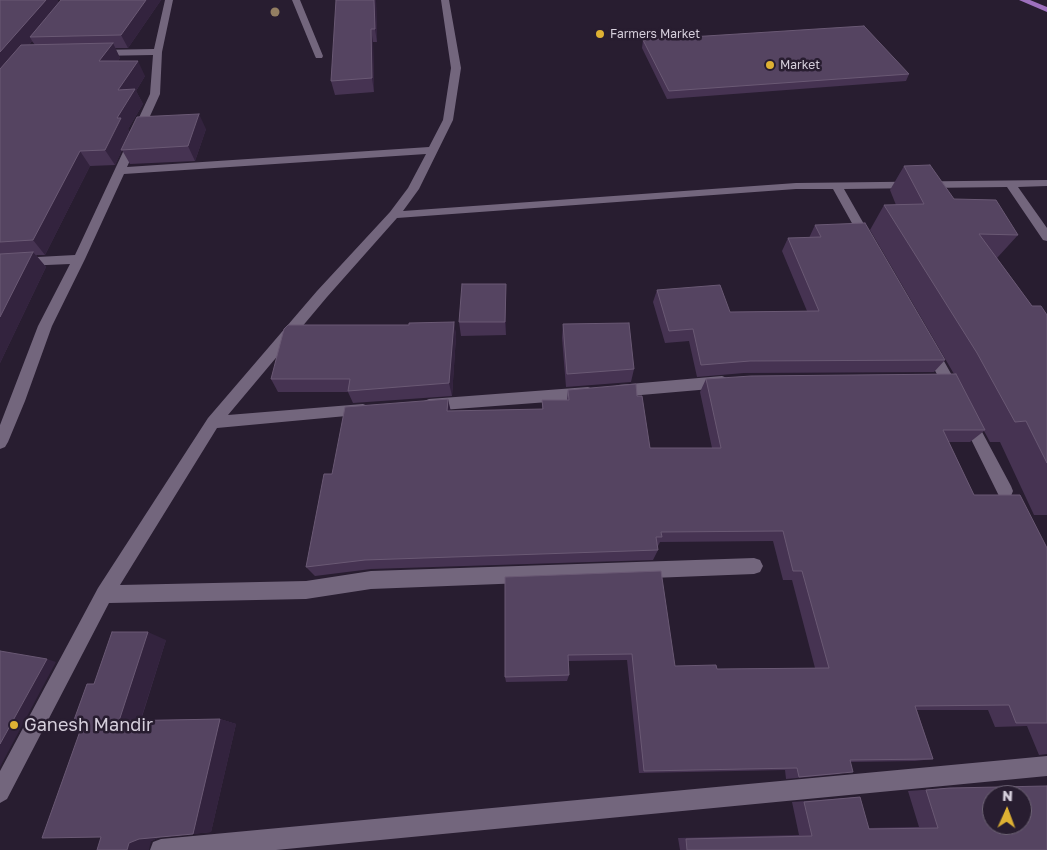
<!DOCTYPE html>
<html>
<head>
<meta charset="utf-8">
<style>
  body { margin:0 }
  #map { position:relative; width:1047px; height:850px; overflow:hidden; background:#281d30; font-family:"Golos Text",sans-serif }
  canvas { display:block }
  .north { position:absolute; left:982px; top:785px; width:50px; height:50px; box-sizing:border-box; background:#281d30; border:1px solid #6e6475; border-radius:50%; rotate:2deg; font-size:14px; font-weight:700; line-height:20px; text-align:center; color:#d6cfdc }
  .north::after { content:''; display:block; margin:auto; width:18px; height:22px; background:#deb133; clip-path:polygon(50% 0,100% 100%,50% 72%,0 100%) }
</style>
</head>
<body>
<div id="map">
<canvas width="1047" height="850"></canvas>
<div class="north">N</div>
</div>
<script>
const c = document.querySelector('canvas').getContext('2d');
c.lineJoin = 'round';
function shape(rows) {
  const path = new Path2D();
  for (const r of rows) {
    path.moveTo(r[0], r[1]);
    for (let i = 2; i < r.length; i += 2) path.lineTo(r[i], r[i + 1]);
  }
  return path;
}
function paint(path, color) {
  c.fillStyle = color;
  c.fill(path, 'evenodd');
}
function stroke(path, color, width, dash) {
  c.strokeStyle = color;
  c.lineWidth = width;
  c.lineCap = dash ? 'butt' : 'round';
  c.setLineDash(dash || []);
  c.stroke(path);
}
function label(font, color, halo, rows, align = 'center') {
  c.font = font + ' "Golos Text",sans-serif';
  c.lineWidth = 5;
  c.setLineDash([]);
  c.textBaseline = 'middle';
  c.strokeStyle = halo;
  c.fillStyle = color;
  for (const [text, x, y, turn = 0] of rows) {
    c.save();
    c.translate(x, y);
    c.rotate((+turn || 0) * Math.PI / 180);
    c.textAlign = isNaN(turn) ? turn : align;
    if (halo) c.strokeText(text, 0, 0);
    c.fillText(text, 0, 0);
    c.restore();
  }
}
paint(shape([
  [165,0,173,0,162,52,160,94,127,167,429,147,443,120,451,68,441,0,449,0,461,68,453,120,419,189,403,211,796,183,1047,180,1047,186,1018,187,1047,228,1047,241,1043,240,1007,187,844,189,873,240,867,244,863,243,833,189,796,189,397,218,327,297,228,415,363,404,368,406,370,410,368,414,217,428,120,585,306,581,371,571,754,558,760,560,763,566,760,572,754,574,371,589,306,599,109,603,7,799,0,803,0,771,98,588,208,418,317,291,390,212,408,188,426,154,124,174,85,259,52,326,25,401,8,442,5,447,0,449,0,425,38,326,70,264,0,267,0,259,75,255,150,94,153,55,97,56,93,53,97,50,154,49,165,0],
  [292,0,300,0,323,56,322,58,316,58,315,56,292,0],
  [930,344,935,345,959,388,961,392,959,396,954,398,949,396,923,349,925,345,930,344],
  [722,376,727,378,729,382,727,386,722,388,618,397,613,395,611,391,613,387,618,385,722,376],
  [588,387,593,389,595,393,593,397,588,399,429,411,424,409,422,405,424,401,429,399,588,387],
  [968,413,973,415,1011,486,1013,491,1011,496,1005,498,999,496,961,419,963,415,968,413],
  [1047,756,1047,776,276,850,150,850,153,842,161,839,1047,756]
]), '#73667d');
paint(shape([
  [1019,0,1030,0,1047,7,1047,12,1019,0]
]), '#9e70bd');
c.fillStyle = '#937e62';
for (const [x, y] of [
  [275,12]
]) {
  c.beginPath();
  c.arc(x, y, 4.5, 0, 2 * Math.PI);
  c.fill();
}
paint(shape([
  [0,0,57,0,59,3,161,0,128,48,115,48,120,58,118,61,145,76,136,91,143,104,128,129,130,132,206,129,195,161,130,164,122,150,115,165,90,166,45,255,36,255,46,267,0,363],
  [32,41,35,45,29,45],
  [376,0,377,42,373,42,374,92,335,95,331,81],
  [643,40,909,74,906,81,667,99,642,48],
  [904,166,954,199,1018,235,997,258,1032,306,1047,315,1047,515,1034,515,1000,442,990,442,984,431,970,442,949,442,974,495,1047,548,1047,754,1039,755,1027,726,995,727,988,710,917,710,933,759,915,761,850,762,839,774,786,779,785,770,639,773,627,660,568,661,569,675,567,681,506,682,505,677,505,577,675,666,717,669,815,668,792,580,783,580,773,541,660,542,658,546,658,550,653,560,371,569,315,576,306,567,332,474,448,399,450,411,542,409,542,400,567,400,568,390,637,396,650,448,712,448,700,392,706,379,954,374,870,230,884,205,896,205,890,190],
  [815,225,945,360,934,372,744,373,697,377,689,341,665,343,653,302,657,290,730,312,807,311,782,251,788,238,809,238],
  [506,284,506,335,461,336,459,322],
  [454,322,456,336,452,396,353,403,348,392,278,392,271,379,409,325],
  [563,324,634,369,631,382,566,387,562,338],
  [166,640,141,720,220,719,236,724,211,832,160,837,151,841,101,837,83,722,74,720,94,684],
  [950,788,1047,850,680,850,678,838,799,835,792,802,860,797,868,828,919,827,908,791]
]), '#463352');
paint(shape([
  [46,0,57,0,61,7,30,37,32,41,0,79,0,52],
  [146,0,161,0,128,48,121,35],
  [374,0,376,0,377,42,375,29],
  [371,29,373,42,374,92,372,78],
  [113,43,120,58,107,76,99,61],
  [138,61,145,76,136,91,143,104,128,129,130,133,115,165,105,150,117,118,118,90],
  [199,114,206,129,195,161,188,146],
  [80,151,90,166,45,255,33,240],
  [33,252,46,267,0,363,0,317],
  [506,284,506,335,505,322],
  [454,322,456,336,452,396,449,383],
  [448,399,451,412,447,411],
  [148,632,166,640,139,725,119,721],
  [47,659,56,662,0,767,0,744],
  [220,719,236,724,211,832,193,834],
  [160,837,151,841,149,850,127,850,129,843,139,839]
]), '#33233e');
const building = shape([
  [0,0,46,0,0,52,0,0],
  [61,0,146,0,121,35,30,37,61,0],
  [336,0,374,0,375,29,371,29,372,78,331,81,336,0],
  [864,26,909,74,669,91,643,40,864,26],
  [113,43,99,61,138,61,118,90,135,89,117,118,121,118,105,150,80,151,33,240,0,242,0,69,21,45,113,43],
  [199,114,188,146,121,150,137,117,199,114],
  [930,165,954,199,996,200,1018,235,979,234,1032,306,1041,306,1047,315,1047,463,1026,421,1015,422,977,353,884,205,924,204,904,166,930,165],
  [865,223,945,360,750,361,701,365,693,329,669,331,657,290,720,285,730,312,819,311,788,238,821,237,815,225,865,223],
  [33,252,0,317,0,254,33,252],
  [462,284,506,284,505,322,459,322,462,284],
  [454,322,449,383,348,391,350,379,271,379,284,329,288,325,409,325,409,323,454,322],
  [629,323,634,369,567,374,563,324,629,323],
  [956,374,985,430,943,430,974,495,1020,495,1047,548,1047,723,1016,723,1009,705,915,706,933,759,850,760,853,772,799,777,797,768,644,771,632,654,568,655,569,675,505,677,505,577,661,571,675,666,716,665,717,669,829,668,802,571,793,571,783,531,661,532,662,537,656,537,658,550,365,560,306,567,324,474,332,474,345,407,448,399,447,411,543,409,542,400,569,400,568,390,636,384,637,396,642,396,650,448,721,448,706,379,751,376,956,374],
  [112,632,148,632,119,721,220,719,193,834,139,839,129,843,127,850,97,850,101,837,42,838,84,720,74,720,87,684,94,684,112,632],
  [0,651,47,659,0,744,0,651],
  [1047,786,1047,850,687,850,686,839,812,836,804,802,860,797,869,829,938,828,926,790,950,788,1047,786],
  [992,795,1022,795,1022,825,992,825,992,795]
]);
paint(building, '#554461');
stroke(building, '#6a5974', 1);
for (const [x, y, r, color] of [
  [600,34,5,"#deb133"],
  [770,65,5,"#deb133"],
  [14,725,5,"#deb133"]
]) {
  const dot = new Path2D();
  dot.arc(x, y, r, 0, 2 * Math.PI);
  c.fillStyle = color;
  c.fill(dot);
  stroke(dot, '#281d30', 2);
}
label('12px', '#d6cfdc', '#281d30', [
  ["Farmers Market",610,34],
  ["Market",780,65]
], 'left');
label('18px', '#d6cfdc', '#281d30', [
  ["Ganesh Mandir",24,725]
], 'left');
</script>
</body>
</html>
